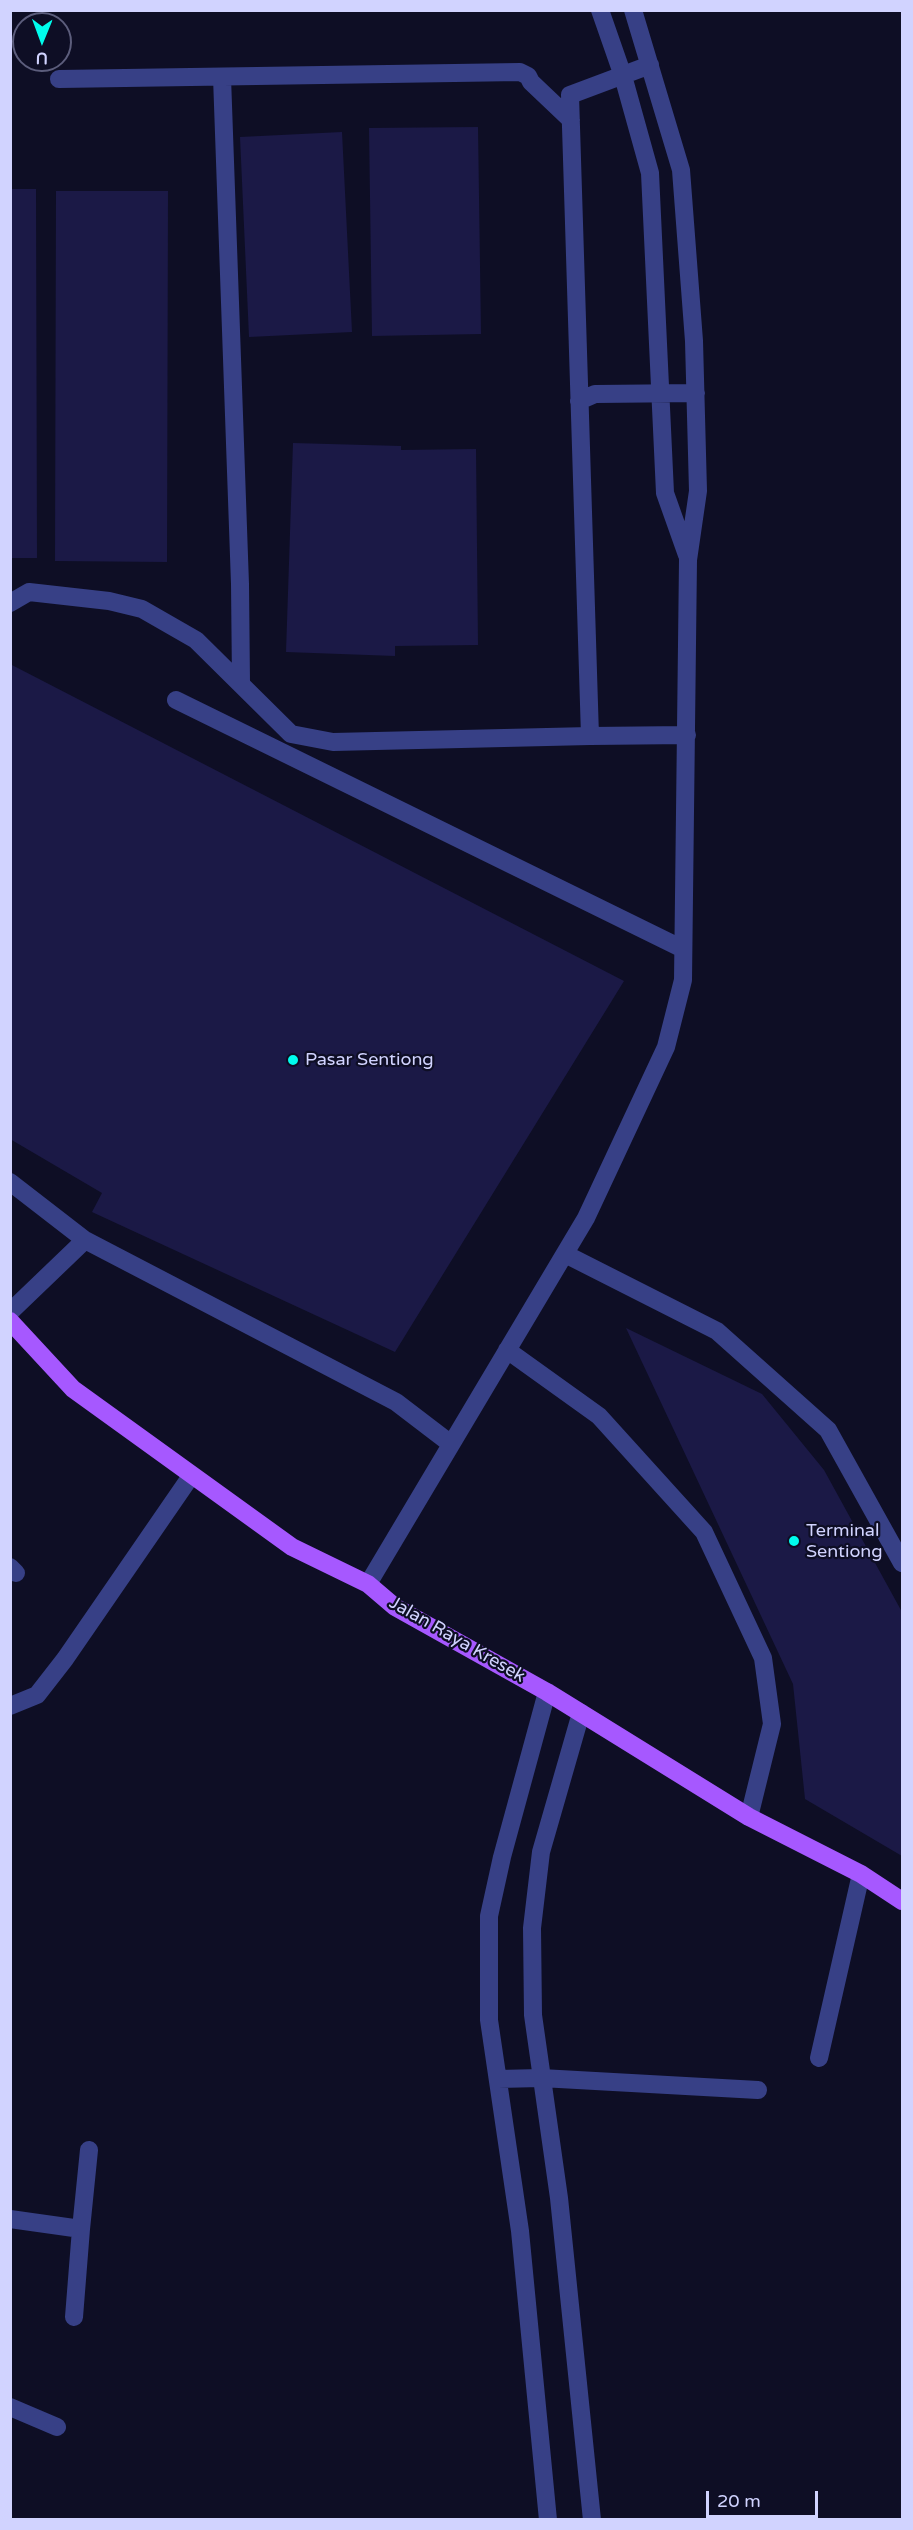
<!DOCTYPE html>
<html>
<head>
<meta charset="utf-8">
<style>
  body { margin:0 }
  #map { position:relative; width:913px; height:2530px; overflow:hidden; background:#0e0e25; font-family:"Varela Round",sans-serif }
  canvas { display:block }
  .frame { position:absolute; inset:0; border:12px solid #d1d3ff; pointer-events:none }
  .north { position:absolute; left:12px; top:12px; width:60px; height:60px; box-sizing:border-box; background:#0e0e25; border:2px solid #5c5d7c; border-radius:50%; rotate:181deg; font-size:16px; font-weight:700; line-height:24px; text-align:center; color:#d1d3ff }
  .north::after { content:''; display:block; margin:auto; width:21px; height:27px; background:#00fced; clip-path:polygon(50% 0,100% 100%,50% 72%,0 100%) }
  .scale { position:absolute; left:706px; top:2491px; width:112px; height:27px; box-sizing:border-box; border:3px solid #d1d3ff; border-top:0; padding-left:8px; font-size:18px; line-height:21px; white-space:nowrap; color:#d1d3ff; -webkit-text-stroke:4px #0e0e25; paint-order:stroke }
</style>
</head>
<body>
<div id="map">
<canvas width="913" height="2530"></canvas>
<div class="frame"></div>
<div class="north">U</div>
<div class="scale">20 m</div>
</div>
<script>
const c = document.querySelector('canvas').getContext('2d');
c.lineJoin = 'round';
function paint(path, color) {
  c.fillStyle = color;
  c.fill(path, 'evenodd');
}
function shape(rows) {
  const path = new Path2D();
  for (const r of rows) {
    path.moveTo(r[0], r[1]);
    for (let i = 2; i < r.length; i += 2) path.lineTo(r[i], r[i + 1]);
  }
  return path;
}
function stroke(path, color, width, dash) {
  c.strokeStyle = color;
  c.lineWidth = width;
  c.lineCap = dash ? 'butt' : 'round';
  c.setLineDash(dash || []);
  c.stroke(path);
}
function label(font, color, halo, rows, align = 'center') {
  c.font = font + ' "Varela Round",sans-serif';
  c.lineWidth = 4.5;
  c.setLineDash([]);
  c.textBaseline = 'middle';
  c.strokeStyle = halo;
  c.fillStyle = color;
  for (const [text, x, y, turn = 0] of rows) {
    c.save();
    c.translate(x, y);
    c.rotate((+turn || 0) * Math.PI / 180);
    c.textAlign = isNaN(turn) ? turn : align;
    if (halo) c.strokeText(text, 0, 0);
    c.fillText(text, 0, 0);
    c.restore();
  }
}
paint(shape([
  [478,127,481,334,372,336,369,128],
  [342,132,352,332,249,337,240,137],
  [10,189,36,189,37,558,10,558],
  [56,191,168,191,167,562,55,561],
  [293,443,401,446,401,450,476,449,478,645,395,646,395,656,286,652],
  [10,664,624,981,395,1352,92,1212,102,1193,10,1139],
  [626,1328,762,1394,824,1470,902,1612,902,1856,805,1799,793,1684]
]), '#1b1946');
stroke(shape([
  [600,10,623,76,650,173,665,493,687,555],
  [222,77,240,584,241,683],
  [59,79,520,72,528,76,531,82,571,120],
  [579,401,595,394,696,393],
  [10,603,29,592,109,601,142,609,196,640,291,734,333,742,590,736,570,95,650,65],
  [176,700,683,949],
  [590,736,687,735],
  [10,1182,85,1240,396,1402,451,1444],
  [565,1254,717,1331,828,1430,902,1563],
  [10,1312,85,1240],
  [507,1350,599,1416,704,1532,763,1658,772,1724,749,1817],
  [10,1567,16,1573],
  [368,1584,586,1218,666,1047,683,980,688,560,698,491,694,341,681,170,633,10],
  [547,1692,502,1857,489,1916,489,2020,520,2231,548,2520],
  [10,1706,37,1695,65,1659,191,1476],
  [581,1713,541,1852,532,1928,533,2015,559,2198,592,2520],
  [819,2058,861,1874],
  [498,2079,541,2078,758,2090],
  [10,2219,81,2229,89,2150],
  [74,2317,81,2229],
  [10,2407,57,2427]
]), '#374086', 18);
stroke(shape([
  [10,1321,73,1389,292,1547,368,1584,395,1607,547,1692,749,1817,861,1874,902,1901]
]), '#a658ff', 18);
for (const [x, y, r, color] of [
  [293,1060,6,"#00fced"],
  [794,1541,6,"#00fced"]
]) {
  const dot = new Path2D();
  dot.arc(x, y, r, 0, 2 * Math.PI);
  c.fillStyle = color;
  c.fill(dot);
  stroke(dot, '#0e0e25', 2);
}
label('18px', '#d1d3ff', '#0e0e25', [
  ["Pasar Sentiong",305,1060],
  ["Terminal",806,1531],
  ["Sentiong",806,1552]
], 'left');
label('18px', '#d1d3ff', '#0e0e25', [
  ["Jalan Raya Kresek",457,1640,30]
]);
</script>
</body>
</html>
